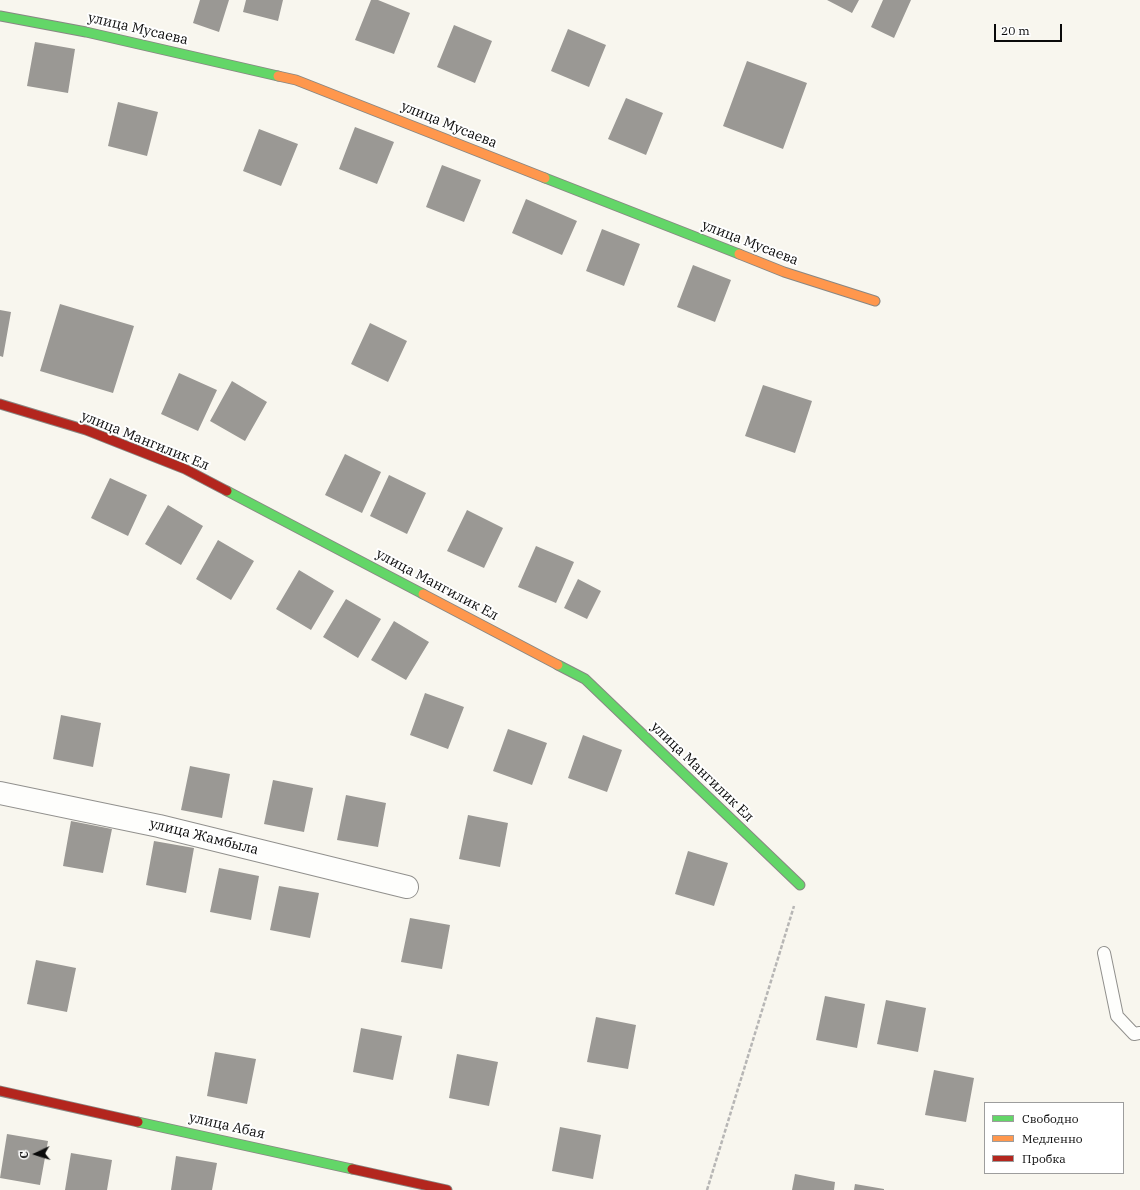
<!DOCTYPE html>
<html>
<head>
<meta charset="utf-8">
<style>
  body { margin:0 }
  #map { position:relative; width:1140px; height:1190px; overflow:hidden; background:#f8f6ee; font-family:"IBM Plex Serif",serif }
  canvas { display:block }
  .legend { position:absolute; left:984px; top:1102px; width:140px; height:72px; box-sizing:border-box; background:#fff; border:1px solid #9d9d9d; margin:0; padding:5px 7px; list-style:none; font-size:12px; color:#0a0a0a }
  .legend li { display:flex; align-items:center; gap:8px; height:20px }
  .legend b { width:20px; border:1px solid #9d9d9d }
  .north { position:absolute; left:16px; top:1134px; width:40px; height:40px; -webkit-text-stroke:3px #fff; paint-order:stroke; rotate:266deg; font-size:11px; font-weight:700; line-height:16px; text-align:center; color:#0a0a0a }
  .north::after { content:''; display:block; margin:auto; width:14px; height:18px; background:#0a0a0a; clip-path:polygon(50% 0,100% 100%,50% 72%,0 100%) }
  .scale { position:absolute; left:994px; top:24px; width:68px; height:18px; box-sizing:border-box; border:2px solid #0a0a0a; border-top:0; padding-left:5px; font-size:12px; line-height:14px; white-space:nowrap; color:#0a0a0a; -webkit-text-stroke:3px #fff; paint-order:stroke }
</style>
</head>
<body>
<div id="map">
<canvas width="1140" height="1190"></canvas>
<ul class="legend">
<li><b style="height:5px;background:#63d668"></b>Свободно</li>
<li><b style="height:5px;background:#ff974d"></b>Медленно</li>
<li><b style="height:5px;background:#b3261e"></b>Пробка</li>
</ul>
<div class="north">С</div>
<div class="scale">20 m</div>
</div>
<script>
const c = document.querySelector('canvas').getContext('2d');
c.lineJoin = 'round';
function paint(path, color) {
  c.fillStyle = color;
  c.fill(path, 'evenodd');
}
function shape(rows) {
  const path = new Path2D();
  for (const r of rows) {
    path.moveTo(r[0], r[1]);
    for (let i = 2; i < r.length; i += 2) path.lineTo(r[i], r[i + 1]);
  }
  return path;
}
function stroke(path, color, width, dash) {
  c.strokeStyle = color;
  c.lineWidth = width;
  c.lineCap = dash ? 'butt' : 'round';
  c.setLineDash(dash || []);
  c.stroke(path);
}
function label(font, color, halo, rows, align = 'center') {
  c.font = font + ' "IBM Plex Serif",serif';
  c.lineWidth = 4;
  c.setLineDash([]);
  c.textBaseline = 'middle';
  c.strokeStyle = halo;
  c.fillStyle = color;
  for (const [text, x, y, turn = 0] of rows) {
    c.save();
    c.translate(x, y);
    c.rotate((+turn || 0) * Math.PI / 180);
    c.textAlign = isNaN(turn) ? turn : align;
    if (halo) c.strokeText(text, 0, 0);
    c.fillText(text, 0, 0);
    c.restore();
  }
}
paint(shape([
  [200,0,229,0,219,32,193,23],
  [246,0,283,0,278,21,243,12],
  [371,0,378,0,410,13,394,54,355,40],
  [827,0,859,0,852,13],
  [883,0,911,0,894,38,871,27],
  [454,25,492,41,475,83,437,67],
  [568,29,606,45,589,87,551,71],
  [35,42,75,49,68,93,27,86],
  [747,61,807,83,783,149,723,126],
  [626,98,663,113,646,155,608,139],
  [118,102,158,112,147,156,108,146],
  [355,127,394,142,377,184,339,169],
  [259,129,298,144,281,186,243,171],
  [442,165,481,180,464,222,426,207],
  [526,199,577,221,562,255,512,233],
  [602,229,640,244,624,286,586,271],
  [693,265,731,280,715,322,677,307],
  [60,304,134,326,113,393,40,371],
  [0,310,11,312,3,357,0,356],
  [370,323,407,341,388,382,351,364],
  [179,373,217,390,198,431,161,414],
  [232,381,267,402,245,441,210,421],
  [763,385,812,401,795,453,745,436],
  [345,454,381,472,362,513,325,495],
  [389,475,426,493,407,534,370,516],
  [110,478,147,495,128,536,91,518],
  [168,505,203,526,181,565,145,544],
  [467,510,503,528,484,568,447,551],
  [218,540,254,561,231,600,196,579],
  [536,546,574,562,556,603,518,587],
  [299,570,334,591,311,630,276,609],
  [578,579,601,591,587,619,564,608],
  [346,599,381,619,358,658,323,637],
  [394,621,429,642,406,680,371,660],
  [425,693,464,707,448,749,410,735],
  [61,715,101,723,93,767,53,759],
  [508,729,547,743,532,785,493,771],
  [583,735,622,750,607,792,568,778],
  [190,766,230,774,222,818,181,810],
  [273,780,313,788,304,832,264,824],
  [346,795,386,803,378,847,337,840],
  [468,815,508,823,500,867,459,859],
  [71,821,112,829,103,873,63,866],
  [154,841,194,848,186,893,146,885],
  [688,851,728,863,714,906,675,894],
  [219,868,259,876,251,920,210,912],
  [279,886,319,893,310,938,270,930],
  [410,918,450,925,442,969,401,962],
  [36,960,76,968,67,1012,27,1004],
  [825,996,865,1004,857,1048,816,1040],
  [886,1000,926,1008,918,1052,877,1044],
  [596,1017,636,1025,628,1069,587,1062],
  [361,1028,402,1036,393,1080,353,1072],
  [215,1052,256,1059,247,1104,207,1096],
  [457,1054,498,1062,489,1106,449,1098],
  [934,1070,974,1078,966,1122,925,1115],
  [560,1127,601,1135,593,1179,552,1171],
  [7,1134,48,1141,40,1185,0,1178],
  [71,1153,112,1160,107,1190,65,1190],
  [176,1156,217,1163,212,1190,171,1190],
  [795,1174,835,1182,834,1190,792,1190],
  [855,1184,884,1189,884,1190,854,1190]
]), '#9a9894');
const lane = shape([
  [1104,953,1117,1016,1134,1034,1140,1033]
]);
const street = shape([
  [0,793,159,826,407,887]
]);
const fast = shape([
  [0,16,86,32,278,76],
  [545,178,739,254],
  [227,491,423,594],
  [558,665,585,679,800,885],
  [138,1122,352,1169]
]);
const slow = shape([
  [278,76,296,80,545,178],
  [739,254,784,272,875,301],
  [423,594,558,665]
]);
const jam = shape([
  [0,404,86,430,185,469,227,491],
  [0,1091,138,1122],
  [352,1169,447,1190]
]);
stroke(lane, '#91908d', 14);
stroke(street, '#91908d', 24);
stroke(fast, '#888783', 11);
stroke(slow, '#888783', 11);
stroke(jam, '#888783', 11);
stroke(shape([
  [707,1190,794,906]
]), '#b7b6b5', 2.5, [4, 2]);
stroke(lane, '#fefefc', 12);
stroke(street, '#fefefc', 22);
stroke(fast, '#63d668', 9);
stroke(slow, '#ff974d', 9);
stroke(jam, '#b3261e', 9);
label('14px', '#0a0a0a', '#fff', [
  ["улица Мусаева",138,29,13],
  ["улица Мусаева",449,125,22],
  ["улица Мусаева",750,243,21],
  ["улица Мангилик Ел",145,441,22],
  ["улица Мангилик Ел",437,585,28],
  ["улица Мангилик Ел",702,772,44],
  ["улица Жамбыла",204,837,14],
  ["улица Абая",227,1126,13]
]);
</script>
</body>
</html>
